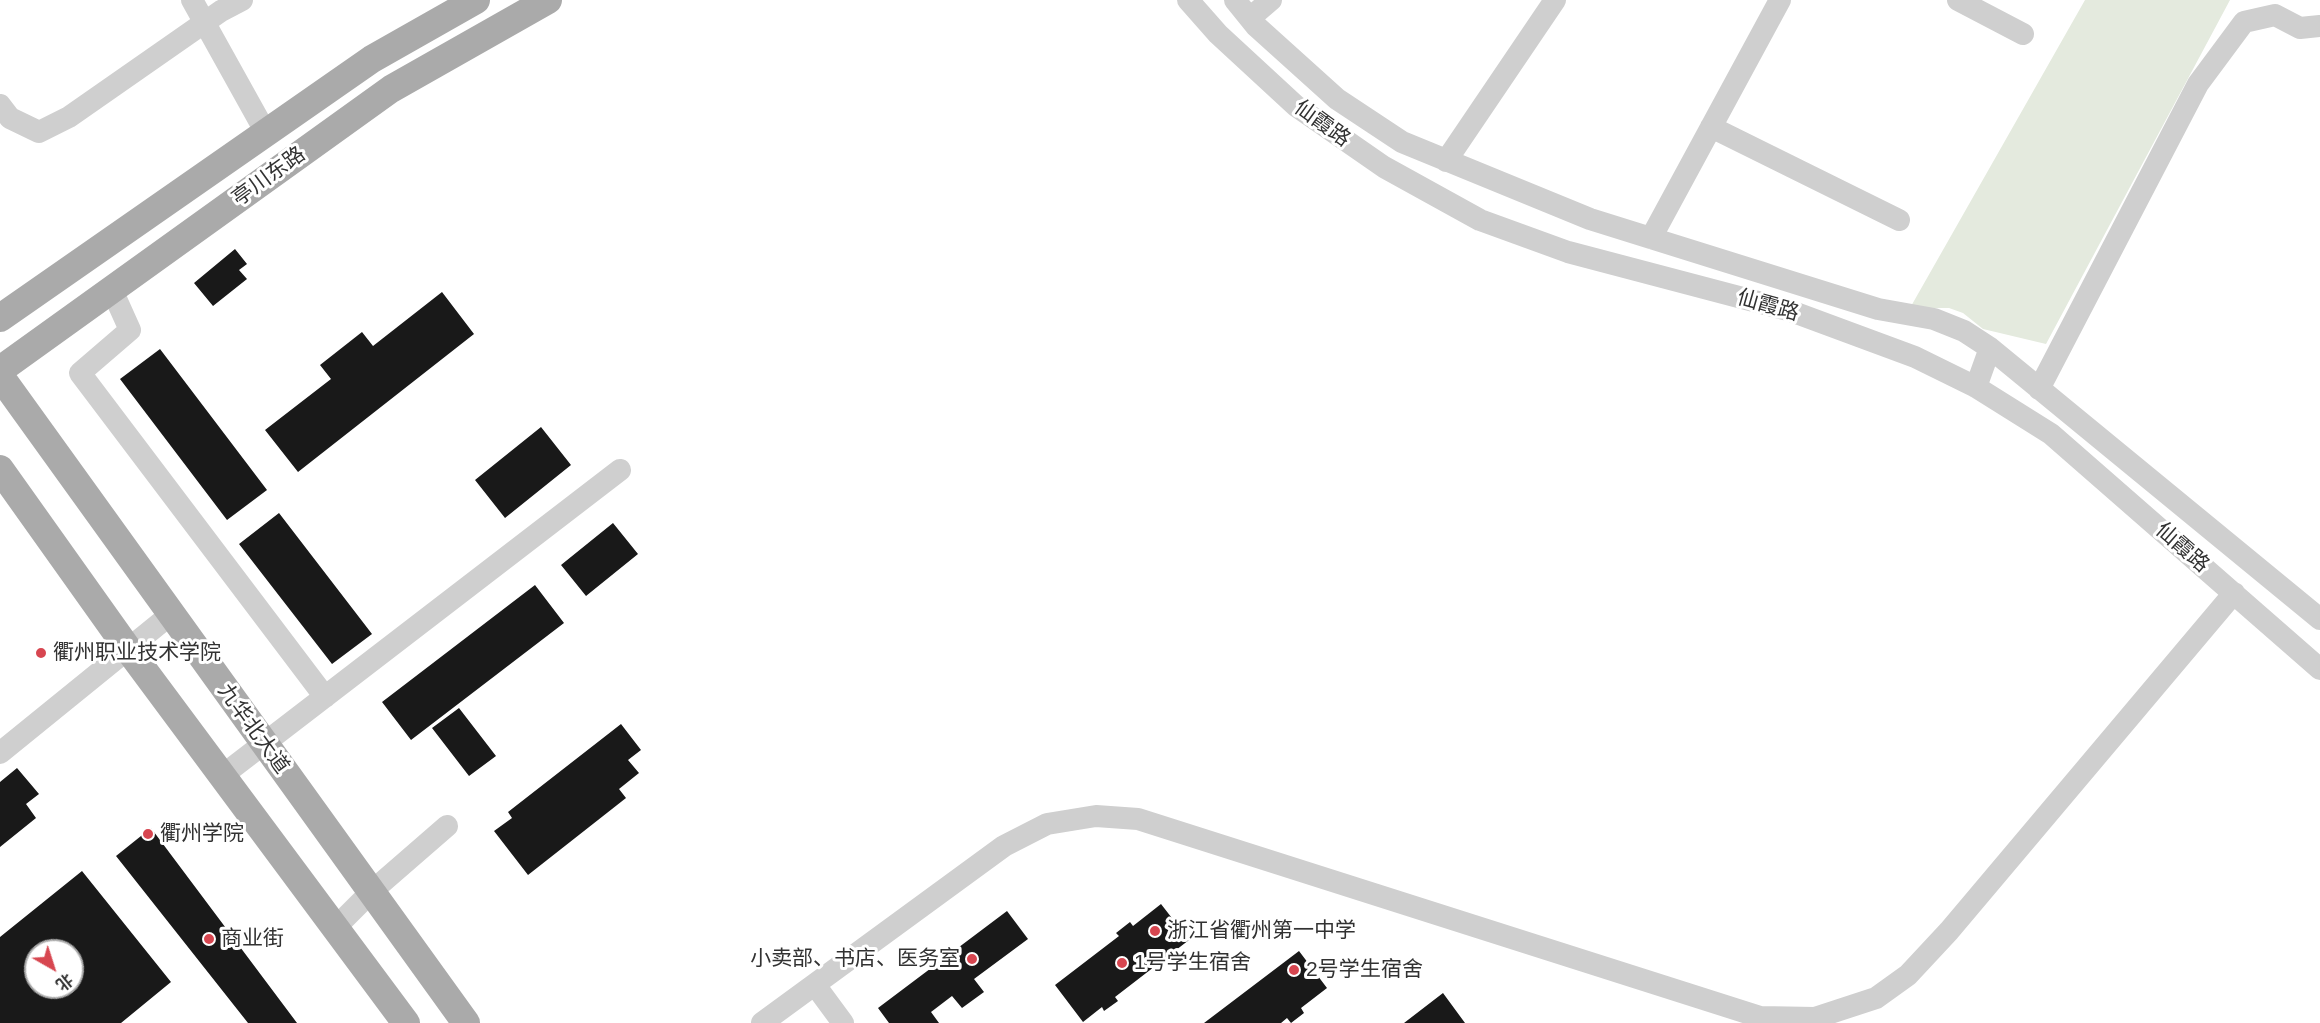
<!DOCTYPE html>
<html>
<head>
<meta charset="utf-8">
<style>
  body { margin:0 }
  #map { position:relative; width:2320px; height:1023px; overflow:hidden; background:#fff; font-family:Helvetica,"Noto Sans SC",sans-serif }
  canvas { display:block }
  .north { position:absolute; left:24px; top:939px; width:60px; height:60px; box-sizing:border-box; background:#fff; border:2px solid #adadad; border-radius:50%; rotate:141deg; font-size:16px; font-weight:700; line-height:24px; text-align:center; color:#323232 }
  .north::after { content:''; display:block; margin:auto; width:21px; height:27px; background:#d74650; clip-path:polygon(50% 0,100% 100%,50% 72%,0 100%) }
</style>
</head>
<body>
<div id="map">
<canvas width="2320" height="1023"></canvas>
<div class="north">北</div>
</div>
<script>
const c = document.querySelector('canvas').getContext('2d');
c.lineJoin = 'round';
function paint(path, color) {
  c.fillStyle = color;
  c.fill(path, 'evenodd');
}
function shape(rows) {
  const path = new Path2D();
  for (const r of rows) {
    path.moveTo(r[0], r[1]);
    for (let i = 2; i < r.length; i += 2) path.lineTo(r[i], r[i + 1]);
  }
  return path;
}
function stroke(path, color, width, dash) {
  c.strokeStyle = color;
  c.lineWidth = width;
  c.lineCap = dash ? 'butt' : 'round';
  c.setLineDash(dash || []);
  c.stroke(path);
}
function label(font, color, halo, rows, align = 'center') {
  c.font = font + ' Helvetica,"Noto Sans SC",sans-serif';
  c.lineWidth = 6;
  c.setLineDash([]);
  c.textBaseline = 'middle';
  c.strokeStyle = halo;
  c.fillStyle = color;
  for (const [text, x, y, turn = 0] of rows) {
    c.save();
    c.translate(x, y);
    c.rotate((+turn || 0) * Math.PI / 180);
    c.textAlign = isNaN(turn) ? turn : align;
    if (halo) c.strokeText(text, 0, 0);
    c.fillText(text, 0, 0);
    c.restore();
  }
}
paint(shape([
  [2085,0,2230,0,2046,344,1983,329,1963,313,1949,308,1910,308]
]), '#e4eade');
paint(shape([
  [235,249,247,264,239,270,247,279,213,306,194,283],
  [442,292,474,334,298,472,265,430,331,379,320,365,362,332,373,346],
  [160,349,267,490,227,520,120,379],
  [541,427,571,465,505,518,475,480],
  [279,513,372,634,332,664,239,544],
  [613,523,638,554,586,596,561,565],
  [535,585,564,623,411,740,382,702],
  [459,708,496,756,469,776,432,728],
  [621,724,641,750,628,760,639,773,619,789,626,798,528,875,494,831,512,818,508,812],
  [17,768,39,794,26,804,36,818,0,847,0,782],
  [151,828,297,1023,248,1023,116,856],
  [82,871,171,982,121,1023,0,1023,0,937],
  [36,951,72,951,72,987,36,987],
  [1161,904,1189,940,1115,997,1118,1001,1104,1011,1102,1007,1083,1022,1055,985,1119,936,1116,933,1130,922,1133,926],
  [1007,911,1028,939,974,979,984,992,962,1008,952,996,931,1012,939,1023,889,1023,878,1008],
  [1299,951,1327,988,1301,1008,1304,1013,1291,1023,1287,1018,1281,1023,1204,1023],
  [1443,993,1465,1023,1404,1023]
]), '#191919');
stroke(shape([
  [192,0,266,133],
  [1188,0,1218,34,1296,106,1384,167,1480,220,1568,252,1788,310,1915,357,1976,387,2051,434,2320,669],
  [1235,0,1256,26,1337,99,1402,142,1590,219,1878,309,1934,319,1964,331,1990,348,2320,619],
  [1958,0,2023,34],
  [1250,18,1271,0],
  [0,105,10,118,39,132,69,117,221,11,242,0],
  [1711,127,1899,220],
  [1446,161,1555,0],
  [1651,238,1780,0],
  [112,290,130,330,80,373,325,697],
  [1976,387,1990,348],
  [2039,389,2198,84,2244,22,2275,15,2300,28,2320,26],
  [0,753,170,615],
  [223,775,620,470],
  [336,927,371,892,447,826],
  [815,985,843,1023],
  [762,1023,1004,846,1047,824,1096,816,1138,819,1760,1017,1815,1018,1876,998,1908,975,1949,931,2234,593]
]), '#cfcfcf', 22);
stroke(shape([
  [0,318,372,59,476,0],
  [0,370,391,89,548,0],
  [0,376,466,1023],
  [0,469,128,649,406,1023]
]), '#aaa', 28);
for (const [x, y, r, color] of [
  [41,653,6,"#d74650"],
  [148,834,6,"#d74650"],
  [1155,931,6,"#d74650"],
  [209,939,6,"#d74650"],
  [972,959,6,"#d74650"],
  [1122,963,6,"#d74650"],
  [1294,970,6,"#d74650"]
]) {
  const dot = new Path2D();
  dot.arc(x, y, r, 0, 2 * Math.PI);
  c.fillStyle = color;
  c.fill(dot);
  stroke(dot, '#fff', 2);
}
label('21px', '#323232', '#fff', [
  ["仙霞路",1322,124,36],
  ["亭川东路",269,177,-36],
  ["仙霞路",1768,306,16],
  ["仙霞路",2182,548,41],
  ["九华北大道",253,729,54]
]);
label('21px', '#323232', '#fff', [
  ["衢州职业技术学院",53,653],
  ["衢州学院",160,834],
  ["浙江省衢州第一中学",1167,931],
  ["商业街",221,939],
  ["小卖部、书店、医务室",960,959,"right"],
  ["1号学生宿舍",1134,963],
  ["2号学生宿舍",1306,970]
], 'left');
</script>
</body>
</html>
